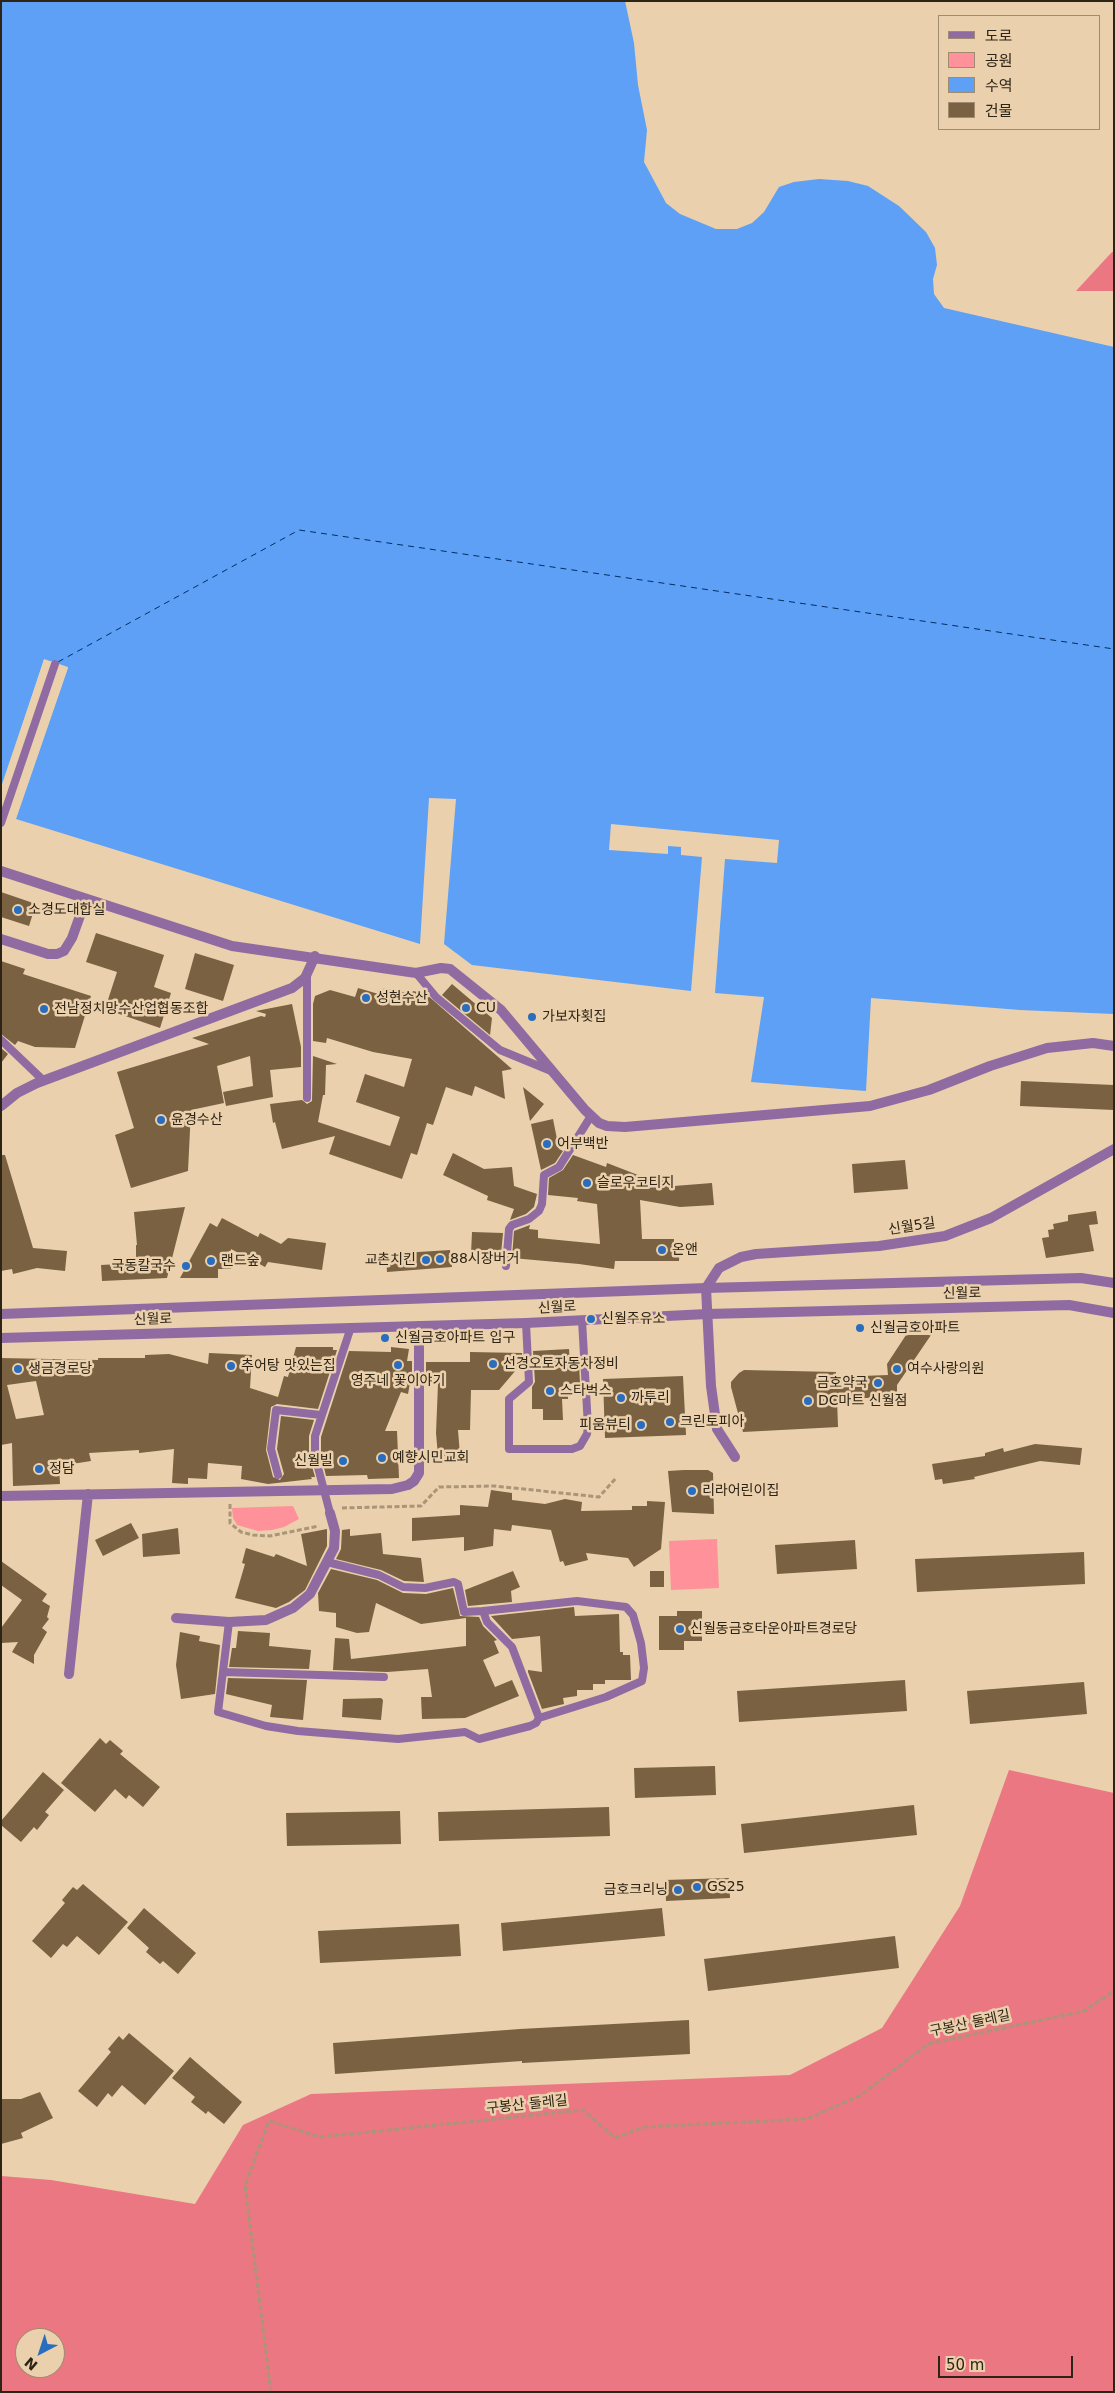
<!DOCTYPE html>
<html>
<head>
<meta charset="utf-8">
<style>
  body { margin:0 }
  #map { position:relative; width:1115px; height:2393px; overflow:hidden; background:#ead0ac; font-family:"DejaVu Sans","Noto Sans KR",sans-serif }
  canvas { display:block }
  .frame { position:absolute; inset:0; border:2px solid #2e2416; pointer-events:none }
  .legend { position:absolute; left:938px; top:15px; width:162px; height:115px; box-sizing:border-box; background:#ead0ac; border:1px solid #9f8b70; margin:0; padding:6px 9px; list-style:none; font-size:15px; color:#2e2416 }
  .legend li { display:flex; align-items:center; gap:10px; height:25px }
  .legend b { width:25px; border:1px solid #9f8b70 }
  .north { position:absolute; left:15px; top:2328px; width:50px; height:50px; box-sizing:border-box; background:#ead0ac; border:1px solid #9f8b70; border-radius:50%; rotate:220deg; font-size:14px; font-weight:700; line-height:20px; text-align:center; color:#2e2416 }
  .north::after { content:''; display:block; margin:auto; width:18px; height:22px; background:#296dbe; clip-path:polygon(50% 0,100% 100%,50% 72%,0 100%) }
  .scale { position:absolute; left:938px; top:2356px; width:135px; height:22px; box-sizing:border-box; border:2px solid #2e2416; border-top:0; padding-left:6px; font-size:15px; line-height:18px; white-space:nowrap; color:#2e2416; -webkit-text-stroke:4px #ead0ac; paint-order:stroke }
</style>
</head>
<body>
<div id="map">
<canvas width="1115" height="2393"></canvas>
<div class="frame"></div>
<ul class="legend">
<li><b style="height:6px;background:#906ba1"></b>도로</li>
<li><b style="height:14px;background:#fe919a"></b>공원</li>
<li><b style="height:14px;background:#5da0f5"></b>수역</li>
<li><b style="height:14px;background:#796141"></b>건물</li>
</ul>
<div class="north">N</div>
<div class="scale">50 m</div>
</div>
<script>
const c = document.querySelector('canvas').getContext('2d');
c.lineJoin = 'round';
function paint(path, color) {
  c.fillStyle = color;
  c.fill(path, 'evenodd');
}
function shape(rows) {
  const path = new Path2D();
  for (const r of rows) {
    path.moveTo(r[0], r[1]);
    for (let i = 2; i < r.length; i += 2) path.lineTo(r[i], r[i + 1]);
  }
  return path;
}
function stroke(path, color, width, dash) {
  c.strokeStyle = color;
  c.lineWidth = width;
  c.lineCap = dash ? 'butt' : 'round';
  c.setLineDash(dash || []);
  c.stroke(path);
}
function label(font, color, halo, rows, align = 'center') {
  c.font = font + ' "DejaVu Sans","Noto Sans KR",sans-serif';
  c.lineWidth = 5;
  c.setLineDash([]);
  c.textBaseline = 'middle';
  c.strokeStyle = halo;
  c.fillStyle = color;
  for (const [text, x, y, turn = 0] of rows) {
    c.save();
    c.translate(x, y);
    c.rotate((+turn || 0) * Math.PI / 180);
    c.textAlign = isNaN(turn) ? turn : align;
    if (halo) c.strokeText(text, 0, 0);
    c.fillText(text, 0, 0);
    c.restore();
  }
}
paint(shape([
  [293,1506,299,1519,284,1527,272,1530,258,1531,237,1525,233,1518,232,1508],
  [717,1539,719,1588,671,1590,669,1541]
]), '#fe919a');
paint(shape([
  [1114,251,1114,291,1076,291,1111,253],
  [1009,1770,1114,1793,1114,2392,1,2392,1,2176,51,2180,195,2204,243,2125,311,2094,790,2075,882,2028,960,1906],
  [25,2338,55,2338,55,2368,25,2368]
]), '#eb7783');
paint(shape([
  [1,1,625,1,634,43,638,85,647,130,644,162,666,203,680,214,716,229,737,229,752,223,764,212,779,187,794,182,819,179,848,181,868,186,899,206,926,232,935,248,937,265,933,279,934,294,944,308,1114,347,1114,1014,1020,1010,871,998,866,1091,751,1082,764,997,715,993,725,859,777,863,779,840,611,824,609,850,668,854,668,846,681,847,681,855,702,857,691,991,472,965,444,944,456,799,429,798,420,944,16,819,68,668,44,660,1,787]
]), '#5da0f5');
paint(shape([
  [44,659,68,667,15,821,14,818,65,669,46,663,4,788,1,790]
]), '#ead0ac');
stroke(shape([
  [58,662,299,530,1114,649]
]), '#002f63', 1, [6, 5]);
paint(shape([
  [1,892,36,904,29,926,1,917],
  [96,933,164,955,154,987,171,993,160,1028,105,1009,117,972,86,962],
  [195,953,234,965,223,1001,185,989],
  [1,961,25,969,23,974,91,996,75,1048,35,1047,18,1041,15,1045,1,1034],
  [452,984,492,1018,490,1035,442,995],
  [358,988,382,995,384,988,412,994,413,991,426,994,512,1069,502,1071,505,1099,475,1086,472,1096,446,1087,433,1125,427,1123,417,1155,411,1153,402,1179,329,1154,335,1136,282,1149,275,1122,273,1123,270,1104,302,1100,307,1104,312,1101,313,1056,337,1064,326,1065,325,1095,323,1095,318,1122,390,1146,400,1117,356,1102,365,1074,404,1087,412,1059,373,1052,327,1038,326,1043,313,1041,313,1004,315,996,330,990,355,997],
  [292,1004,301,1047,301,1067,270,1070,273,1097,226,1106,223,1092,253,1086,250,1056,217,1066,224,1103,191,1110,188,1171,131,1188,115,1135,134,1128,117,1072,209,1044,192,1038,261,1016,265,1017,266,1014,256,1011],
  [1,1048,8,1054,1,1063],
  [1021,1081,1114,1085,1114,1110,1020,1106],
  [523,1087,544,1104,530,1121],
  [553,1119,559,1149,563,1151,555,1163,541,1170,531,1124],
  [453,1153,484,1169,512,1167,514,1186,537,1194,534,1207,526,1214,510,1220,514,1209,487,1200,488,1196,443,1175],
  [1,1155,5,1155,33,1248,67,1251,65,1271,37,1268,13,1274,12,1269,1,1271],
  [573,1155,606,1167,607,1163,638,1175,675,1181,674,1186,712,1183,714,1205,680,1207,640,1200,642,1239,674,1239,674,1243,680,1243,679,1261,615,1261,614,1269,579,1264,512,1258,514,1231,530,1225,529,1229,538,1230,538,1238,600,1244,597,1204,577,1201,578,1198,548,1195,549,1178,563,1170],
  [905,1160,908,1189,854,1193,852,1164],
  [185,1207,167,1278,102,1281,101,1265,136,1263,136,1245,137,1245,134,1212],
  [1096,1211,1098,1224,1089,1225,1094,1251,1046,1258,1042,1238,1049,1237,1048,1230,1054,1229,1053,1224,1068,1221,1068,1215],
  [222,1218,258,1237,260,1233,281,1244,288,1238,326,1243,322,1270,268,1262,265,1267,231,1249,231,1269,218,1269,218,1278,180,1278,210,1223,217,1227],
  [472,1232,503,1233,501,1254,471,1254],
  [450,1250,452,1267,387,1272,386,1254],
  [906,1335,931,1335,897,1385,897,1397,837,1399,838,1427,743,1432,731,1387,731,1382,739,1373,744,1370,836,1372,836,1377,888,1375,887,1364],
  [296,1347,333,1347,333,1350,337,1350,318,1409,277,1404,271,1407,266,1450,273,1477,280,1480,284,1474,277,1449,281,1416,314,1420,309,1436,309,1456,315,1477,311,1477,312,1479,268,1484,241,1479,242,1466,208,1463,207,1479,188,1478,188,1484,172,1483,174,1449,139,1453,139,1450,89,1453,91,1461,59,1466,60,1484,13,1486,12,1443,1,1445,1,1358,98,1360,98,1358,145,1358,145,1355,169,1354,208,1364,209,1353,252,1355,250,1388,278,1397,284,1376,288,1377],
  [36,1381,44,1415,16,1419,7,1385],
  [391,1347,409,1349,407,1361,412,1361,412,1383,410,1383,408,1394,401,1392,385,1431,397,1431,399,1478,368,1479,367,1475,326,1476,321,1455,321,1437,349,1351,391,1352],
  [569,1349,570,1363,579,1363,580,1383,568,1384,568,1399,562,1399,563,1420,543,1420,543,1409,532,1409,532,1387,535,1382,533,1351],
  [470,1352,522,1353,522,1363,499,1390,471,1390,470,1430,458,1430,460,1455,438,1456,436,1433,438,1384,426,1383,426,1362,470,1362],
  [683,1376,686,1435,605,1438,603,1379],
  [1035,1444,1082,1448,1080,1465,1040,1461,974,1477,975,1479,943,1484,942,1479,935,1480,932,1464,985,1456,985,1453,1003,1448,1004,1452],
  [684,1470,708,1470,713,1473,714,1514,672,1512,668,1471],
  [491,1490,512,1493,512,1500,545,1504,565,1499,582,1502,581,1511,632,1510,632,1506,647,1506,647,1501,665,1502,661,1549,634,1567,628,1558,586,1553,588,1560,565,1566,563,1561,560,1562,551,1530,512,1525,511,1531,494,1529,493,1546,464,1551,464,1537,412,1541,412,1518,460,1515,460,1505,488,1507],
  [131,1523,139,1538,103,1556,95,1540],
  [178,1528,180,1554,143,1557,142,1534],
  [327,1529,327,1546,305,1590,289,1602,276,1608,235,1598,245,1564,242,1563,246,1548,274,1557,276,1554,307,1566,301,1534],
  [350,1529,350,1536,381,1533,383,1554,421,1558,424,1582,404,1581,381,1570,336,1559,341,1549,342,1530],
  [855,1540,857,1569,777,1574,775,1545],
  [1084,1552,1085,1584,917,1592,915,1559],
  [1,1561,47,1594,42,1601,50,1606,47,1617,49,1619,42,1628,47,1632,34,1655,34,1664,12,1652,18,1642,1,1643,1,1628,22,1600,1,1585],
  [331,1569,377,1580,403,1593,426,1594,453,1588,460,1616,479,1617,483,1626,497,1640,494,1641,499,1653,483,1660,495,1687,512,1680,519,1696,465,1718,422,1719,421,1697,432,1697,428,1669,387,1672,333,1670,335,1638,349,1639,351,1659,466,1646,466,1618,421,1624,376,1603,369,1632,357,1633,336,1627,336,1613,319,1611,318,1593],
  [513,1571,520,1587,511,1591,512,1602,468,1606,465,1590],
  [650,1571,664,1571,664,1587,650,1587],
  [574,1607,575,1616,619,1614,620,1652,623,1652,623,1655,630,1655,631,1680,605,1680,605,1684,593,1684,593,1690,577,1690,577,1696,563,1698,564,1704,542,1709,528,1672,528,1670,542,1672,540,1636,512,1639,491,1616],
  [677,1611,702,1611,702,1641,684,1641,684,1650,659,1650,659,1616,677,1616],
  [238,1631,270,1633,269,1646,311,1650,309,1669,229,1667,232,1648,236,1648],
  [180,1632,200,1636,199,1641,220,1645,215,1694,181,1699,176,1665],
  [228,1678,307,1680,303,1720,270,1717,272,1705,226,1694],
  [905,1680,907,1711,739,1722,737,1691],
  [1084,1682,1087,1714,970,1724,967,1691],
  [381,1698,383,1700,381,1720,342,1717,343,1699],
  [100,1738,106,1744,110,1740,123,1751,120,1754,160,1787,143,1807,129,1795,126,1799,115,1789,95,1812,61,1783],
  [715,1766,716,1795,635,1798,634,1768],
  [43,1772,64,1790,45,1812,49,1815,37,1830,34,1827,21,1842,1,1825,1,1821],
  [914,1805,917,1835,744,1853,741,1824],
  [609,1807,610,1836,439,1841,438,1812],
  [400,1811,401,1844,287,1846,286,1813],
  [729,1878,730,1898,666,1901,665,1880],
  [83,1884,128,1922,99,1955,77,1936,67,1947,63,1944,51,1958,32,1941,65,1903,62,1900,73,1887,77,1890],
  [144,1908,196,1953,178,1974,163,1961,160,1964,146,1952,149,1948,127,1928],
  [662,1908,665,1936,503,1951,501,1923],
  [459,1924,461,1956,320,1963,318,1931],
  [895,1936,899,1968,708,1991,704,1959],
  [689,2020,690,2054,522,2063,522,2061,335,2074,333,2043,520,2029],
  [129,2033,174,2071,145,2105,122,2085,112,2097,108,2093,97,2107,78,2091,111,2052,108,2049,119,2036,123,2040],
  [190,2057,242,2102,224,2124,208,2111,206,2114,191,2102,195,2097,172,2078],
  [40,2092,53,2118,21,2133,23,2138,1,2144,1,2099,21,2099]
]), '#796141');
stroke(shape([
  [230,1504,230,1523,241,1532,253,1535,270,1536,319,1526],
  [342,1508,421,1506,439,1487,495,1486,599,1497,616,1478],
  [271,2392,245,2185,269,2121,320,2137,583,2110,615,2138,644,2127,807,2119,861,2095,928,2044,1084,2011,1114,1991]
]), '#aa9579', 3, [5, 2.5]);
stroke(shape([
  [1,823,55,664],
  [416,973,436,997,500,1050,551,1071],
  [1,1040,44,1081],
  [307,1098,307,974],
  [506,1266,509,1229,512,1225,529,1219,539,1211,542,1204,544,1175,559,1167,591,1116],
  [526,1323,529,1382,509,1399,509,1449,572,1449,580,1446,587,1434,588,1427,582,1320],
  [278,1475,271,1449,276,1410,321,1415],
  [330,1513,315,1456,315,1436,351,1327],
  [327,1562,379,1575,403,1587,425,1588,454,1582,458,1584,464,1612,483,1611,487,1622,512,1647,539,1718],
  [229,1622,218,1712,266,1726,298,1731,398,1739,465,1732,479,1739,530,1726,536,1723,539,1718,606,1697,642,1681,644,1668,641,1643,633,1615,626,1607,577,1601,483,1611],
  [223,1672,384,1677]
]), '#906ba1', 8);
stroke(shape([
  [1,871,232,946,416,973,441,968,450,969,501,1010,585,1110,599,1123,607,1126,625,1127,870,1106,929,1090,990,1066,1047,1048,1093,1043,1114,1046],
  [1,939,48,954,57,954,64,951,72,938,86,899],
  [1,1106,17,1093,37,1083,292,988,305,978,315,956],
  [735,1457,717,1429,711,1386,706,1288,719,1268,741,1257,756,1254,879,1246,945,1236,991,1218,1114,1149],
  [1,1496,392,1489,408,1485,414,1481,419,1473,419,1326],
  [176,1618,229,1622,266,1620,293,1608,310,1594,334,1548,335,1531,330,1513],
  [69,1674,88,1494]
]), '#906ba1', 10);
stroke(shape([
  [1,1314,706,1288,1081,1278,1114,1283],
  [1,1338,526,1323,707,1314,1069,1305,1114,1313]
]), '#906ba1', 10);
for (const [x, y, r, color] of [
  [18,910,5,"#296dbe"],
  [366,998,5,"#296dbe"],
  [466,1008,5,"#296dbe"],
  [44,1009,5,"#296dbe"],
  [532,1017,5,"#296dbe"],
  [161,1120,5,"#296dbe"],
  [547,1144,5,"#296dbe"],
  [587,1183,5,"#296dbe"],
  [662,1250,5,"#296dbe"],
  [440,1259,5,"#296dbe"],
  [426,1260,5,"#296dbe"],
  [211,1261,5,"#296dbe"],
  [186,1266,5,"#296dbe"],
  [591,1319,5,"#296dbe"],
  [860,1328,5,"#296dbe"],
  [385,1338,5,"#296dbe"],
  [493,1364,5,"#296dbe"],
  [398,1365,5,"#296dbe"],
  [231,1366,5,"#296dbe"],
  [18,1369,5,"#296dbe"],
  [897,1369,5,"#296dbe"],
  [878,1383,5,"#296dbe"],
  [550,1391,5,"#296dbe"],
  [621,1398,5,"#296dbe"],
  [808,1401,5,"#296dbe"],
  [670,1422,5,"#296dbe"],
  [641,1425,5,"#296dbe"],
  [382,1458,5,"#296dbe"],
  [343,1461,5,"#296dbe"],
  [39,1469,5,"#296dbe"],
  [692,1491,5,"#296dbe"],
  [680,1629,5,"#296dbe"],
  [697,1887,5,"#296dbe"],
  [678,1890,5,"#296dbe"]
]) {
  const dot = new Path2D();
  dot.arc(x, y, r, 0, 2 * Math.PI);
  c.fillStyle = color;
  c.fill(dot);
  stroke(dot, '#ead0ac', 2);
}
label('14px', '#2e2416', '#ead0ac', [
  ["소경도대합실",28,910],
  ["성현수산",376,998],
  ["CU",476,1008],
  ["전남정치망수산업협동조합",54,1009],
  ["가보자횟집",542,1017],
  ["윤경수산",171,1120],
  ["어부백반",557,1144],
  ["슬로우코티지",597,1183],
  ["온앤",672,1250],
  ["88시장버거",450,1259],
  ["교촌치킨",416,1260,"right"],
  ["랜드숲",221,1261],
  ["국동칼국수",176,1266,"right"],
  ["신월주유소",601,1319],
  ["신월금호아파트",870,1328],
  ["신월금호아파트 입구",395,1338],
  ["선경오토자동차정비",503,1364],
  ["추어탕 맛있는집",241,1366],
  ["생금경로당",28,1369],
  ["여수사랑의원",907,1369],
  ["영주네 꽃이야기",398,1381,"center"],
  ["금호약국",868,1383,"right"],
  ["스타벅스",560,1391],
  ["까투리",631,1398],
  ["DC마트 신월점",818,1401],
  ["크린토피아",680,1422],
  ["피움뷰티",631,1425,"right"],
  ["예향시민교회",392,1458],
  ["신월빌",333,1461,"right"],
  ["정담",49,1469],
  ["리라어린이집",702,1491],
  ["신월동금호타운아파트경로당",690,1629],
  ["GS25",707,1887],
  ["금호크리닝",668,1890,"right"]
], 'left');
label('14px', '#2e2416', '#ead0ac', [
  ["신월5길",912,1227,-9],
  ["신월로",962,1294,-1],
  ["신월로",557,1308,-3],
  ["신월로",153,1320,-2],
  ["구봉산 둘레길",970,2024,-12],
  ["구봉산 둘레길",527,2105,-6]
]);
</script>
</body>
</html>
